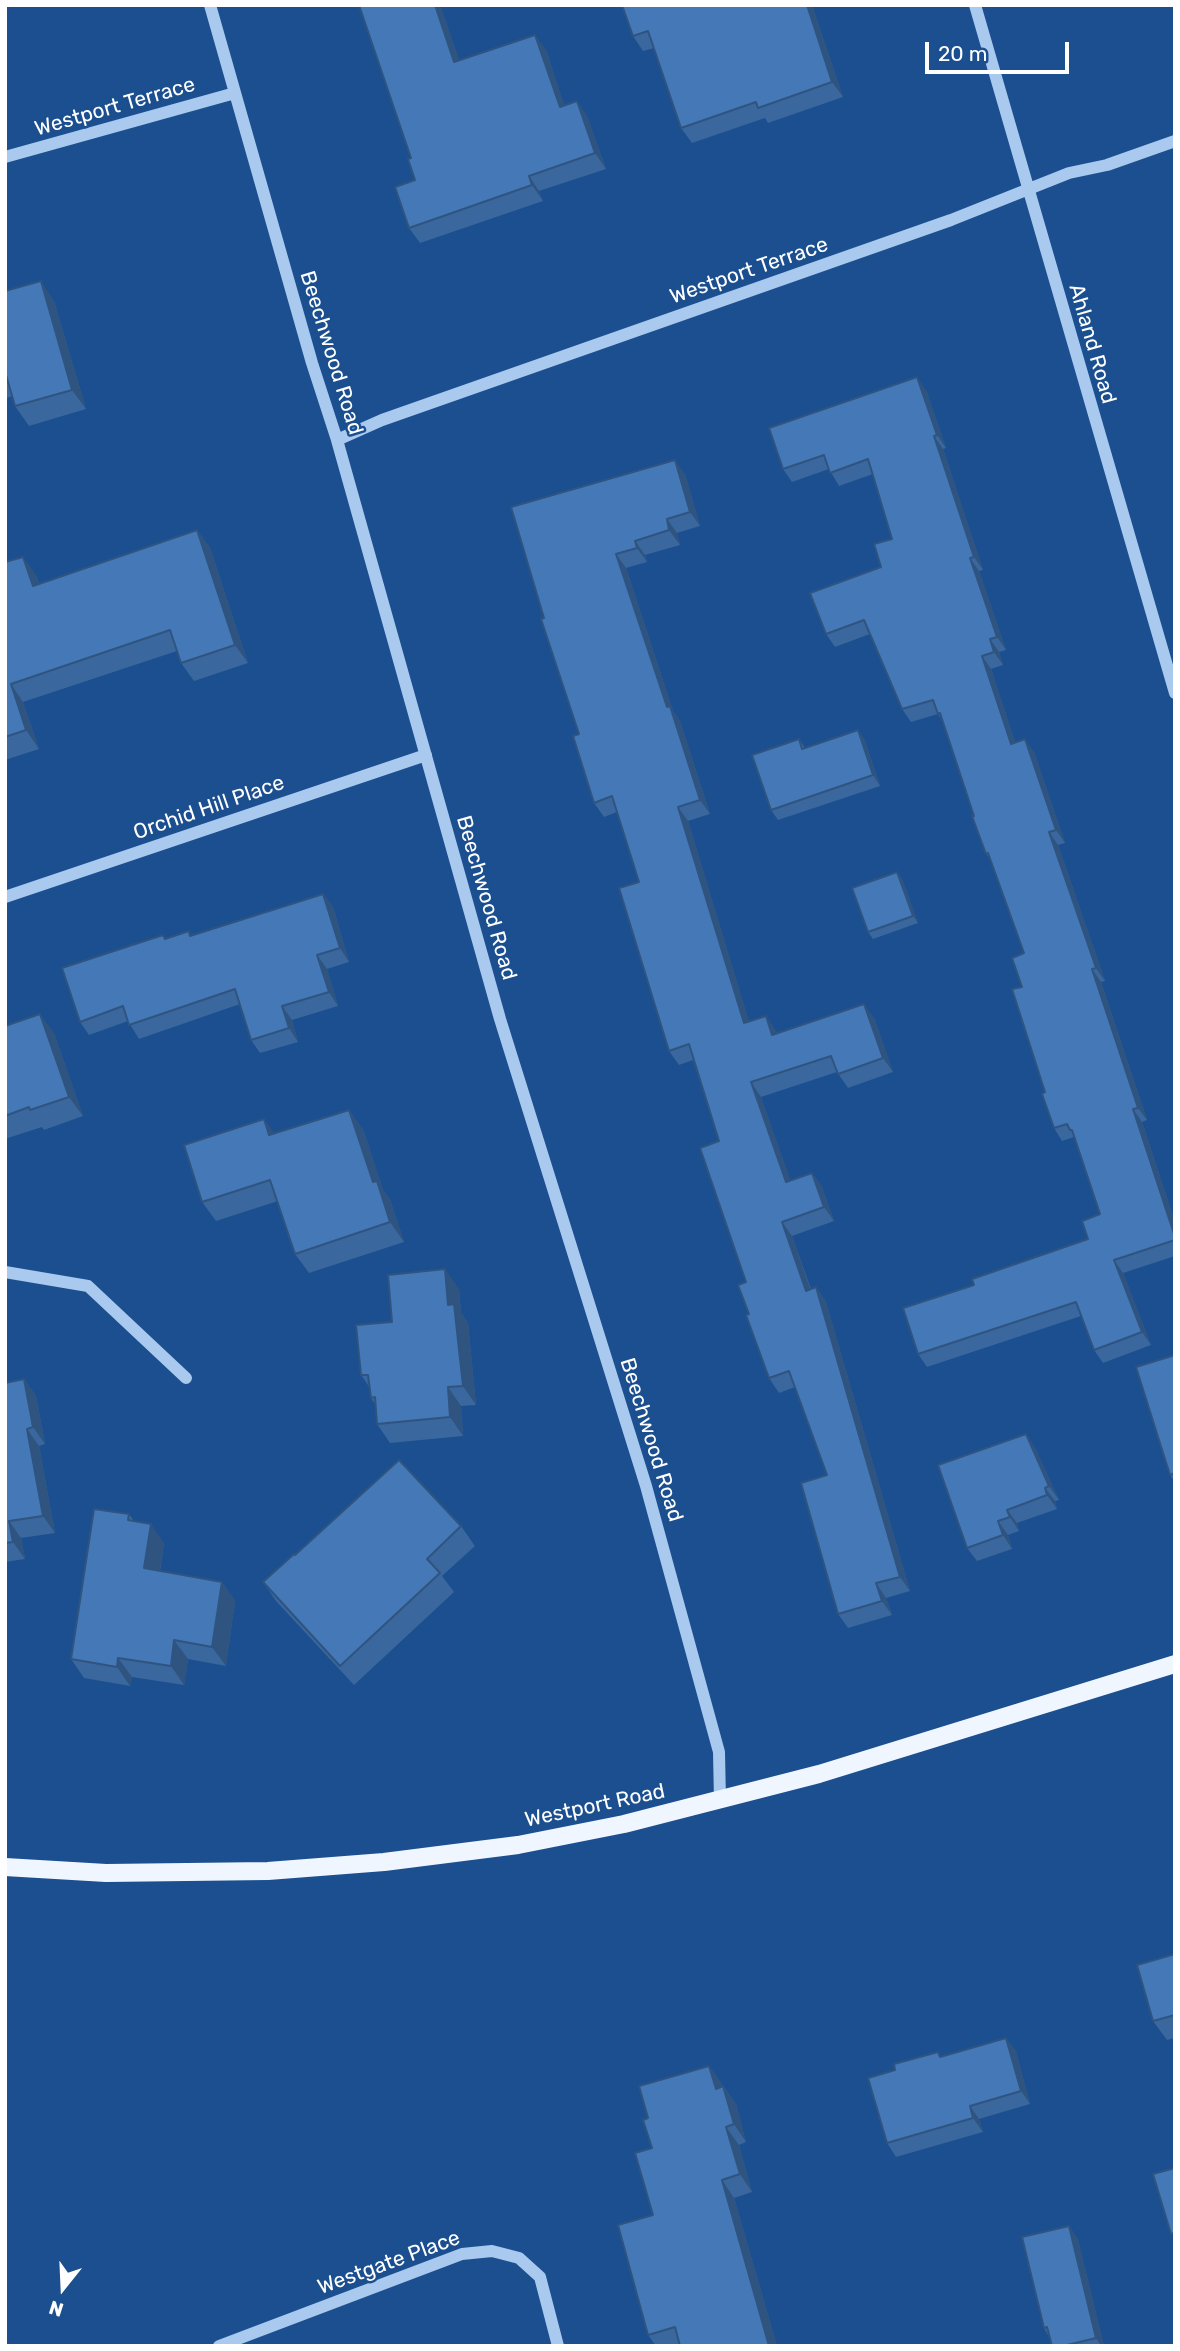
<!DOCTYPE html>
<html>
<head>
<meta charset="utf-8">
<style>
  body { margin:0 }
  #map { position:relative; width:1180px; height:2351px; overflow:hidden; background:#1b4f8f; font-family:Rubik,sans-serif }
  canvas { display:block }
  .frame { position:absolute; inset:0; border:7px solid #fff; pointer-events:none }
  .north { position:absolute; left:28px; top:2253px; width:70px; height:70px; -webkit-text-stroke:5px #1b4f8f; paint-order:stroke; rotate:198deg; font-size:19px; font-weight:700; line-height:28px; text-align:center; color:#fff }
  .north::after { content:''; display:block; margin:auto; width:24px; height:32px; background:#fff; clip-path:polygon(50% 0,100% 100%,50% 72%,0 100%) }
  .scale { position:absolute; left:925px; top:42px; width:144px; height:32px; box-sizing:border-box; border:4px solid #fff; border-top:0; padding-left:9px; font-size:21px; line-height:24px; white-space:nowrap; color:#fff; -webkit-text-stroke:5px #1b4f8f; paint-order:stroke }
</style>
</head>
<body>
<div id="map">
<canvas width="1180" height="2351"></canvas>
<div class="frame"></div>
<div class="north">N</div>
<div class="scale">20 m</div>
</div>
<script>
const c = document.querySelector('canvas').getContext('2d');
c.lineJoin = 'round';
function shape(rows) {
  const path = new Path2D();
  for (const r of rows) {
    path.moveTo(r[0], r[1]);
    for (let i = 2; i < r.length; i += 2) path.lineTo(r[i], r[i + 1]);
  }
  return path;
}
function stroke(path, color, width, dash) {
  c.strokeStyle = color;
  c.lineWidth = width;
  c.lineCap = dash ? 'butt' : 'round';
  c.setLineDash(dash || []);
  c.stroke(path);
}
function paint(path, color) {
  c.fillStyle = color;
  c.fill(path, 'evenodd');
}
function label(font, color, halo, rows, align = 'center') {
  c.font = font + ' Rubik,sans-serif';
  c.lineWidth = 5;
  c.setLineDash([]);
  c.textBaseline = 'middle';
  c.strokeStyle = halo;
  c.fillStyle = color;
  for (const [text, x, y, turn = 0] of rows) {
    c.save();
    c.translate(x, y);
    c.rotate((+turn || 0) * Math.PI / 180);
    c.textAlign = isNaN(turn) ? turn : align;
    if (halo) c.strokeText(text, 0, 0);
    c.fillText(text, 0, 0);
    c.restore();
  }
}
stroke(shape([
  [210,5,312,363,337,440,500,1019,646,1486,719,1752,720,1801],
  [975,5,1175,693],
  [5,157,235,93],
  [337,440,382,420,951,220,1069,173,1107,165,1175,141],
  [5,897,426,755],
  [5,1272,88,1286,186,1378],
  [219,2346,462,2254,492,2251,519,2258,540,2277,558,2346]
]), '#a9c9ee', 12);
stroke(shape([
  [5,1867,106,1873,268,1871,384,1862,518,1845,624,1824,819,1774,1175,1664]
]), '#f0f6ff', 18);
paint(shape([
  [440,5,459,60,546,50,564,105,587,116,606,169,539,191,543,201,420,243,409,228,415,180,411,158],
  [622,5,812,5,843,97,768,123,765,118,692,143,681,128,654,48,643,51,633,36],
  [5,291,54,301,86,409,29,426,15,406,13,396,5,398],
  [926,390,946,448,943,449,983,570,979,571,1006,650,999,652,1003,665,991,669,1015,742,1034,752,1065,843,1058,845,1105,981,1101,982,1147,1120,1142,1122,1175,1222,1175,1256,1123,1273,1151,1345,1103,1363,1094,1350,1081,1316,927,1367,918,1354,974,1285,1088,1239,1100,1214,1074,1137,1062,1141,1054,1128,1022,987,1024,953,991,860,986,854,943,722,938,714,911,722,902,709,870,634,835,647,826,634,881,567,892,539,873,474,839,486,829,469,792,482,783,469],
  [685,474,700,526,677,533,680,545,645,555,647,562,626,568,673,711,680,721,710,814,688,821,749,1022,766,1016,777,1033,874,1018,893,1072,848,1088,837,1072,761,1097,790,1180,812,1173,822,1187,834,1221,792,1236,811,1289,816,1287,826,1302,910,1591,886,1598,892,1615,848,1628,838,1614,827,1475,795,1387,779,1393,769,1378,749,1314,746,1282,719,1141,693,1060,679,1065,669,1051,639,882,617,812,604,817,594,803,579,734,544,618],
  [197,530,210,548,248,663,194,681,181,663,177,651,23,702,39,749,5,760,5,562,36,575,39,584],
  [858,730,865,741,880,786,778,820,771,810,799,739,805,748],
  [897,872,902,879,918,923,873,939,868,932],
  [323,894,333,907,349,962,327,969,338,1006,292,1020,298,1042,260,1053,251,1040,240,1004,139,1039,128,1021,89,1035,80,1022,166,939,192,935],
  [5,1026,54,1033,83,1116,44,1130,42,1127,5,1139],
  [363,1129,383,1190,390,1200,404,1242,309,1273,295,1254,278,1201,216,1221,202,1202,275,1134],
  [459,1289,461,1313,468,1323,476,1405,461,1406,463,1436,390,1443,377,1424,375,1404,371,1398,370,1388,361,1375,392,1322],
  [1175,1355,1175,1482,1170,1475],
  [24,1379,36,1396,45,1444,39,1446,55,1533,21,1538,25,1559,5,1562,5,1383],
  [1026,1434,1035,1448,1059,1500,1055,1501,1057,1509,1017,1523,1019,1531,1008,1535,1012,1549,977,1561,967,1548],
  [129,1514,134,1521,164,1543,160,1571,222,1582,235,1601,226,1666,188,1659,184,1685,132,1677,130,1686,84,1678,71,1659],
  [461,1526,475,1546,442,1576,454,1592,354,1685,276,1601,263,1582,295,1555],
  [1175,1954,1175,2038,1167,2040,1153,2021],
  [1006,2038,1016,2052,1030,2104,979,2119,983,2132,896,2157,887,2143,895,2070],
  [709,2066,736,2104,746,2142,739,2145,752,2192,734,2198,777,2346,656,2346,648,2335,653,2215,652,2148,648,2118],
  [1069,2226,1078,2240,1104,2346,1052,2346,1049,2337,1044,2328]
]), '#3a679d');
paint(shape([
  [435,5,440,5,465,77,454,62],
  [807,5,812,5,843,97,832,82],
  [535,35,546,50,570,122,560,107],
  [577,101,587,116,606,169,595,153],
  [529,176,539,191,543,201,532,185],
  [41,281,54,301,86,409,72,390],
  [917,377,926,390,946,448,937,435],
  [934,436,943,449,983,570,974,557],
  [675,460,685,474,700,526,690,512],
  [667,519,677,533,680,545,669,530],
  [197,530,210,548,248,663,235,645],
  [635,541,645,555,647,562,637,548],
  [616,554,626,568,673,711,680,721,710,814,700,800,667,707],
  [23,557,36,575,45,604,33,586],
  [970,558,979,571,1006,650,997,637],
  [990,639,999,652,1003,665,994,652],
  [982,656,991,669,1020,757,1011,744],
  [11,684,23,702,39,749,26,730],
  [858,730,865,741,880,786,873,775],
  [1025,739,1034,752,1065,843,1056,830],
  [678,807,688,821,754,1038,744,1023],
  [1049,832,1058,845,1105,981,1096,968],
  [897,872,902,879,918,923,913,916],
  [323,894,333,907,349,962,340,948],
  [317,955,327,969,338,1006,329,992],
  [1092,969,1101,982,1147,1120,1138,1108],
  [864,1004,874,1018,893,1072,883,1058],
  [282,1006,292,1020,298,1042,289,1028],
  [40,1014,54,1033,83,1116,69,1097],
  [766,1016,776,1031,782,1049,772,1035],
  [751,1082,761,1097,796,1196,786,1182],
  [1133,1109,1142,1122,1175,1222,1175,1237],
  [349,1110,363,1129,383,1190,390,1200,404,1242,390,1222,373,1182],
  [264,1119,278,1138,269,1135],
  [812,1173,822,1187,834,1221,824,1207],
  [782,1222,792,1236,816,1306,806,1291],
  [1114,1260,1123,1273,1151,1345,1142,1332],
  [445,1269,459,1289,461,1313,468,1323,476,1405,463,1386,448,1305],
  [816,1287,826,1302,910,1591,900,1577],
  [24,1379,36,1396,45,1444,33,1427],
  [448,1387,461,1406,463,1436,450,1417],
  [27,1429,39,1446,55,1533,43,1516],
  [1026,1434,1035,1448,1059,1500,1049,1486],
  [1045,1488,1055,1501,1057,1509,1047,1495],
  [1007,1510,1017,1523,1019,1531,1010,1517],
  [9,1521,21,1538,25,1559,13,1542],
  [998,1521,1008,1535,1012,1549,1003,1535],
  [151,1524,164,1543,157,1588,144,1568],
  [222,1582,235,1601,226,1666,212,1647],
  [876,1583,886,1598,892,1615,882,1601],
  [174,1640,188,1659,184,1685,171,1666],
  [118,1658,132,1677,130,1686,117,1667],
  [1006,2038,1016,2052,1030,2104,1021,2091],
  [709,2066,722,2084,728,2107,716,2089],
  [723,2086,736,2104,746,2142,734,2124],
  [970,2106,979,2119,983,2132,973,2118],
  [726,2127,739,2145,752,2192,740,2174],
  [722,2180,734,2198,777,2346,769,2346],
  [1069,2226,1078,2240,1104,2346,1101,2346,1096,2338]
]), '#305480');
const building = shape([
  [359,5,435,5,454,62,535,35,560,107,577,101,595,153,529,176,532,185,409,228,395,187,415,180,408,159,411,158,359,5],
  [622,5,807,5,832,82,758,108,756,102,681,128,648,31,633,36,622,5],
  [41,281,72,390,15,406,6,375,5,376,5,291,41,281],
  [917,377,937,435,934,436,974,557,970,558,997,637,990,639,994,652,982,656,1011,744,1025,739,1056,830,1049,832,1096,968,1092,969,1138,1108,1133,1109,1175,1237,1175,1240,1114,1260,1142,1332,1094,1350,1076,1302,918,1354,903,1308,974,1285,972,1279,1088,1239,1082,1221,1100,1214,1072,1130,1070,1130,1067,1124,1054,1128,1042,1094,1045,1092,1012,989,1022,987,1012,958,1024,953,988,853,986,854,972,816,974,816,940,713,938,714,933,700,902,709,864,620,826,634,810,593,881,567,874,544,892,539,868,459,830,473,824,455,783,469,769,428,917,377],
  [675,460,690,512,667,519,669,530,635,541,637,548,616,554,667,707,670,706,700,800,678,807,744,1023,766,1016,772,1035,864,1004,883,1058,838,1074,831,1056,751,1082,786,1182,812,1173,824,1207,782,1222,806,1291,816,1287,900,1577,876,1583,882,1601,838,1614,801,1483,827,1475,789,1371,769,1378,746,1315,749,1314,738,1285,746,1282,700,1148,719,1141,689,1044,669,1051,619,888,639,882,612,796,594,803,573,736,579,734,541,619,544,618,511,507,675,460],
  [197,530,235,645,181,663,170,630,11,684,26,730,5,737,5,562,23,557,33,586,197,530],
  [858,730,873,775,771,810,752,755,799,739,802,749,858,730],
  [897,872,913,916,868,932,852,888,897,872],
  [323,894,340,948,317,955,329,992,282,1006,289,1028,251,1040,235,989,129,1025,123,1006,80,1022,62,968,163,935,165,939,189,931,190,936,323,894],
  [40,1014,69,1097,30,1110,29,1107,5,1116,5,1026,40,1014],
  [349,1110,373,1182,377,1181,390,1222,295,1254,270,1180,202,1202,184,1145,264,1119,269,1135,349,1110],
  [445,1269,448,1305,454,1304,463,1386,448,1387,450,1417,377,1424,375,1397,371,1398,368,1375,361,1375,356,1325,392,1322,388,1275,445,1269],
  [1175,1355,1175,1473,1170,1475,1136,1367,1175,1355],
  [24,1379,33,1427,27,1429,43,1516,9,1521,13,1542,5,1543,5,1383,24,1379],
  [1026,1434,1049,1486,1045,1488,1047,1495,1007,1510,1010,1517,998,1521,1003,1535,967,1548,938,1465,1026,1434],
  [399,1460,461,1526,427,1559,440,1573,340,1666,263,1582,294,1554,295,1555,399,1460],
  [94,1509,129,1514,128,1520,151,1524,144,1568,222,1582,212,1647,174,1640,171,1666,118,1658,117,1667,71,1659,94,1509],
  [1175,1954,1175,2015,1153,2021,1137,1965,1175,1954],
  [1006,2038,1021,2091,970,2106,973,2118,887,2143,868,2078,895,2070,894,2064,938,2052,940,2057,1006,2038],
  [709,2066,716,2089,723,2086,734,2124,726,2127,740,2174,722,2180,769,2346,680,2346,675,2327,648,2335,618,2225,653,2215,635,2153,652,2148,643,2120,648,2118,639,2086,709,2066],
  [1175,2168,1175,2233,1171,2234,1153,2174,1175,2168],
  [1069,2226,1096,2338,1063,2346,1052,2346,1047,2327,1044,2328,1022,2237,1069,2226]
]);
paint(building, '#4478b7');
stroke(building, '#305480', 2);
label('21px', '#fff', '#1b4f8f', [
  ["Westport Terrace",115,107,-16],
  ["Westport Terrace",749,271,-19],
  ["Ahland Road",1092,344,74],
  ["Beechwood Road",331,353,73],
  ["Orchid Hill Place",209,808,-19],
  ["Beechwood Road",486,898,74],
  ["Beechwood Road",651,1440,73],
  ["Westport Road",595,1806,-12],
  ["Westgate Place",389,2263,-20]
]);
</script>
</body>
</html>
